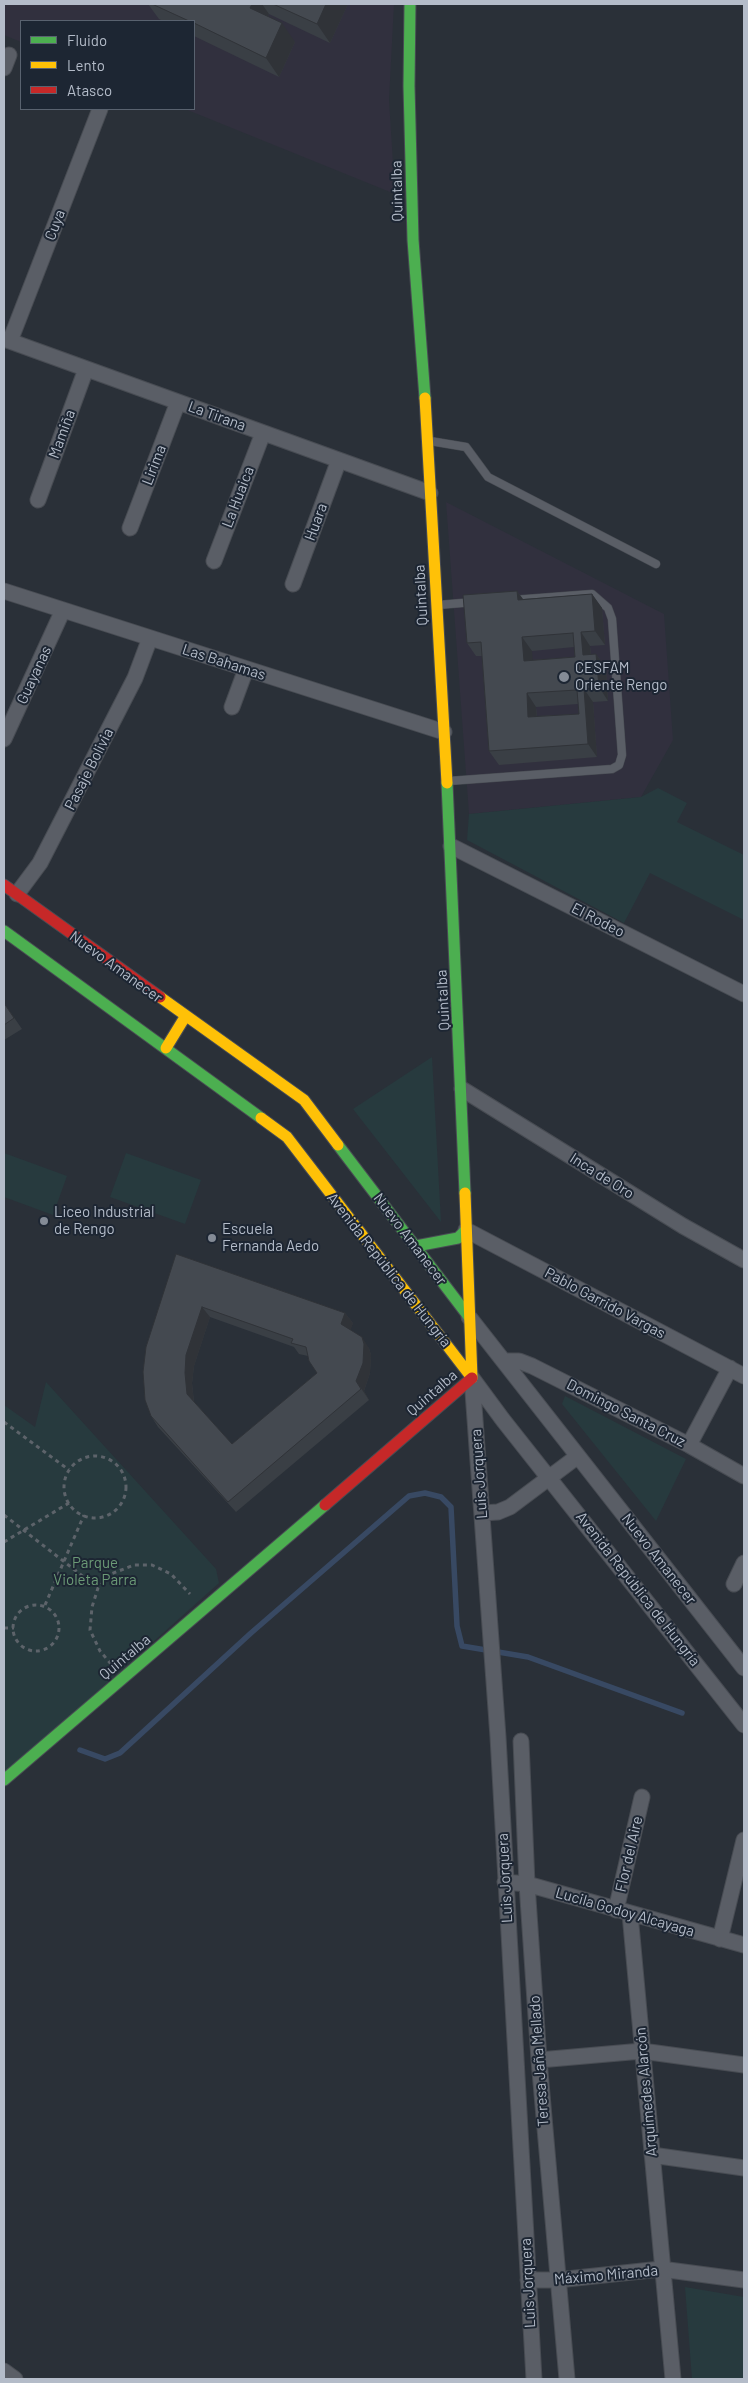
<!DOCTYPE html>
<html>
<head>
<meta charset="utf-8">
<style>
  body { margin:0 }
  #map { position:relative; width:748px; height:2383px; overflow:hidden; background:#2a3038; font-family:Barlow,sans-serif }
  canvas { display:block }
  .frame { position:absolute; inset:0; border:5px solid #b4bcc9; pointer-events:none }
  .legend { position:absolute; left:20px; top:20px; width:175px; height:90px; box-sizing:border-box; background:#1d2633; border:1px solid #59626f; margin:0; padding:6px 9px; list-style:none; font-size:15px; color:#b4bcc9 }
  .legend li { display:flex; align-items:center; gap:10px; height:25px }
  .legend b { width:25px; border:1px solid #59626f }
</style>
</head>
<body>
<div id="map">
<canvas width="748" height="2383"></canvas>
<div class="frame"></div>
<ul class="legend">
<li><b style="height:6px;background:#4caf50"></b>Fluido</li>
<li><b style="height:6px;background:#ffc107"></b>Lento</li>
<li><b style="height:6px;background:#c62828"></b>Atasco</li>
</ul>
</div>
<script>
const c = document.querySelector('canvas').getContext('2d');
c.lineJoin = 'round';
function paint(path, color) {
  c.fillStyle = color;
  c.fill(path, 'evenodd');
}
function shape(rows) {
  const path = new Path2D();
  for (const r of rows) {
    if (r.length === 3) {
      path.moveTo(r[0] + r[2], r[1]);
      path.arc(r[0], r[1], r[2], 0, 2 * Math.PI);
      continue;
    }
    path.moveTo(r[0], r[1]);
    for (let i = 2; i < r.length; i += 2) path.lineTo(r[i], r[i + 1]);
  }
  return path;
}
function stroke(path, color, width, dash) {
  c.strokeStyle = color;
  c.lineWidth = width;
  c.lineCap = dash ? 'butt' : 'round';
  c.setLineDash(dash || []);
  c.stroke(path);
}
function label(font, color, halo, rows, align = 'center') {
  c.font = font + ' Barlow,sans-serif';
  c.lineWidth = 4;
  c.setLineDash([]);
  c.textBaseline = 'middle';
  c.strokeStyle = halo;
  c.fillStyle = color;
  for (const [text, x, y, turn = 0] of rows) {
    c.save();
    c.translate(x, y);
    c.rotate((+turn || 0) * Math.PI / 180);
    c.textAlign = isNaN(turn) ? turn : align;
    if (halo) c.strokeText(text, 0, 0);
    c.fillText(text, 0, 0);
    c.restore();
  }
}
paint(shape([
  [4,4,394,4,389,100,395,194,185,109,194,109,194,21,21,21,21,42,4,35],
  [446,502,664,614,673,740,641,797,469,814]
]), '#31303e');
paint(shape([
  [658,788,687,803,677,822,744,855,744,920,650,873,624,923,467,840,469,814,641,797],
  [432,1057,441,1222,353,1109],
  [4,1153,67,1176,53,1215,4,1197],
  [126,1153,201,1180,185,1224,110,1197],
  [46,1382,216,1569,219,1583,4,1775,4,1405,35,1427],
  [565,1396,686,1459,656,1521,562,1404],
  [685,2287,744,2297,744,2379,692,2379]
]), '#273a3e');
stroke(shape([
  [80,1750,105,1759,120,1753,251,1633,409,1496,425,1493,441,1497,451,1507,457,1626,462,1646,528,1657,682,1713]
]), '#384963', 5.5);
const lane = shape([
  [430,441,466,447,488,477,656,564],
  [438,605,474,602],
  [449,781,612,769,619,765,622,755,612,619,608,608,592,594,513,600]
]);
const street = shape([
  [4,68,9,55],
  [4,339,430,493],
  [10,341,100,109],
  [38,500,86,369],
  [130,528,178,402],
  [214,561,263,433],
  [293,584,339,460],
  [4,591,444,732],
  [232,707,246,669],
  [4,739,63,610],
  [451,846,744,994],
  [17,894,40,863,135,678,150,638],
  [462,1089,683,1226,744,1260],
  [466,1230,744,1376],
  [469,1317,744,1668],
  [504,1361,519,1361,532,1366,689,1445,744,1476],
  [472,1378,498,1737,534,2379],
  [472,1378,503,1420,744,1725],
  [689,1445,730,1368],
  [482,1513,498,1512,510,1507,578,1456],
  [734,1584,744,1563],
  [521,1741,527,1884,539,2060,567,2379],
  [505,1882,527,1884,744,1945],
  [616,1910,642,1797],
  [630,1914,673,2379],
  [720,1939,744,1840],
  [539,2060,642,2051,744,2065],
  [652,2155,744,2168],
  [528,2280,557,2280,661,2269,744,2280],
  [4,2371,15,2379]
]);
const fast = shape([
  [410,4,409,86,413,240,425,398],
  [447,783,465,1193],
  [4,931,261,1118],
  [338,1145,469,1317],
  [416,1246,458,1238,466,1230],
  [4,1780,325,1505]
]);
const slow = shape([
  [425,398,447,783],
  [160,997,304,1100,338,1145],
  [166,1048,185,1017],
  [261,1118,287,1137,472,1378],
  [465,1193,472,1378]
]);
const jam = shape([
  [4,885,160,997],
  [325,1505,472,1378]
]);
stroke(lane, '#484c53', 9);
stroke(street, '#484c53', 17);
stroke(fast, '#484c53', 13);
stroke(slow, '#484c53', 13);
stroke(jam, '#484c53', 13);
stroke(shape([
  [4,1422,69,1470],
  [95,1487,31],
  [4,1515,98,1588],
  [4,1542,69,1503],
  [45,1605,84,1515],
  [36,1628,23],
  [4,1628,14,1628],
  [111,1664,100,1651,90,1630,92,1607,98,1588,111,1574,134,1565,152,1565,171,1574,190,1594]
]), '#5d636a', 3, [4, 4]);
stroke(lane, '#5a5e66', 8);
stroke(street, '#5a5e66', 15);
stroke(fast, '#4caf50', 11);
stroke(slow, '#ffc107', 11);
stroke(jam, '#c62828', 11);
paint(shape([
  [148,4,348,4,330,43,269,14,268,16,295,42,279,77,194,36,194,21,163,21,159,19],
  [517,591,523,599,592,594,602,608,605,645,590,646,591,655,596,654,606,668,608,701,593,702,597,757,499,765,489,751,482,656,476,656,467,643],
  [574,647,575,657,532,660,532,651],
  [578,704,579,714,537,716,536,707],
  [4,1003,22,1029,4,1040],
  [176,1254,345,1313,353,1323,350,1330,369,1348,371,1355,370,1373,364,1391,369,1400,236,1512,158,1427,151,1416],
  [210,1317,294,1347,299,1354,308,1356,317,1373,232,1444,194,1402,192,1383,194,1366]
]), '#3a3f45');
paint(shape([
  [252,4,262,4,269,14,263,27,250,8],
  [326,4,348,4,330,43,317,24],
  [282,23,295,42,279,77,266,58],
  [517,591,527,605,518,600],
  [592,594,602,608,605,645,595,631],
  [581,632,590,646,592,669,583,655],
  [522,637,532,651,534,674,524,661],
  [596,654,606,668,608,701,599,687],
  [584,689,593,702,597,757,588,744],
  [527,693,536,707,538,730,528,717],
  [202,1307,210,1317,194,1366,192,1383,194,1405,187,1394,185,1373,186,1355],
  [345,1313,353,1323,349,1335,341,1324],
  [362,1337,369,1348,371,1355,370,1373,364,1391,369,1400,356,1381]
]), '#303338');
const building = shape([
  [152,4,252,4,250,8,282,23,266,58,194,23,194,21,189,21,152,4],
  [273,4,326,4,317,24,273,4],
  [517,591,518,600,592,594,595,631,581,632,583,655,596,654,599,687,584,689,588,744,489,751,481,642,467,643,463,595,517,591],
  [573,633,575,657,524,661,522,637,573,633],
  [577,690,579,714,528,717,527,693,577,690],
  [4,1003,14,1018,4,1025,4,1003],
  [176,1254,345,1313,341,1324,362,1337,364,1344,363,1363,356,1381,361,1389,228,1502,151,1416,145,1400,143,1372,146,1347,176,1254],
  [202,1307,293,1339,291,1343,306,1347,309,1361,317,1373,232,1444,187,1394,185,1373,186,1355,202,1307]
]);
paint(building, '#444950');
stroke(building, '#303338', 1);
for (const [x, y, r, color] of [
  [564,677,6,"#848b96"],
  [44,1221,5,"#848b96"],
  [212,1238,5,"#848b96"]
]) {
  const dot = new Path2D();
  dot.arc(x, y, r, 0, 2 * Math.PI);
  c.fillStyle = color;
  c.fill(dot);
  stroke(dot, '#1d2633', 2);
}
label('15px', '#b4bcc9', '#1d2633', [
  ["Quintalba",397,191,-91],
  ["Cuya",55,225,-69],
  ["La Tirana",217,416,20],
  ["Mamiña",62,434,-70],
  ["Lirima",154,465,-69],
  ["La Huaica",238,497,-69],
  ["Huara",316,522,-70],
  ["Quintalba",421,595,-93],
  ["Las Bahamas",224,662,18],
  ["Guayanas",34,675,-65],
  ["Pasaje Bolivia",89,769,-63],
  ["El Rodeo",598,920,27],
  ["Nuevo Amanecer",116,967,36],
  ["Quintalba",443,1000,-93],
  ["Inca de Oro",602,1176,32],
  ["Nuevo Amanecer",410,1239,53],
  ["Avenida República de Hungría",389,1270,52],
  ["Pablo Garrido Vargas",605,1303,28],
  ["Quintalba",432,1393,-41],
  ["Domingo Santa Cruz",626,1413,27],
  ["Luis Jorquera",479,1474,-94],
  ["Nuevo Amanecer",659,1559,52],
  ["Avenida República de Hungría",638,1589,52],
  ["Quintalba",125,1657,-40],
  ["Flor del Aire",629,1854,-77],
  ["Luis Jorquera",505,1878,-93],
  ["Lucila Godoy Alcayaga",625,1912,16],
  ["Teresa Jaña Mellado",539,2061,-94],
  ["Arquímedes Alarcón",646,2092,-95],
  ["Máximo Miranda",606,2275,-5],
  ["Luis Jorquera",528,2283,-93]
]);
label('15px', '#b4bcc9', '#1d2633', [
  ["CESFAM",575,668],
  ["Oriente Rengo",575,685],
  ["Liceo Industrial",54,1212],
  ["de Rengo",54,1229],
  ["Escuela",222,1229],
  ["Fernanda Aedo",222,1246]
], 'left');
label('15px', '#6b9a76', '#1d2633', [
  ["Parque",95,1563],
  ["Violeta Parra",95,1580]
]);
</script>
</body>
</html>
